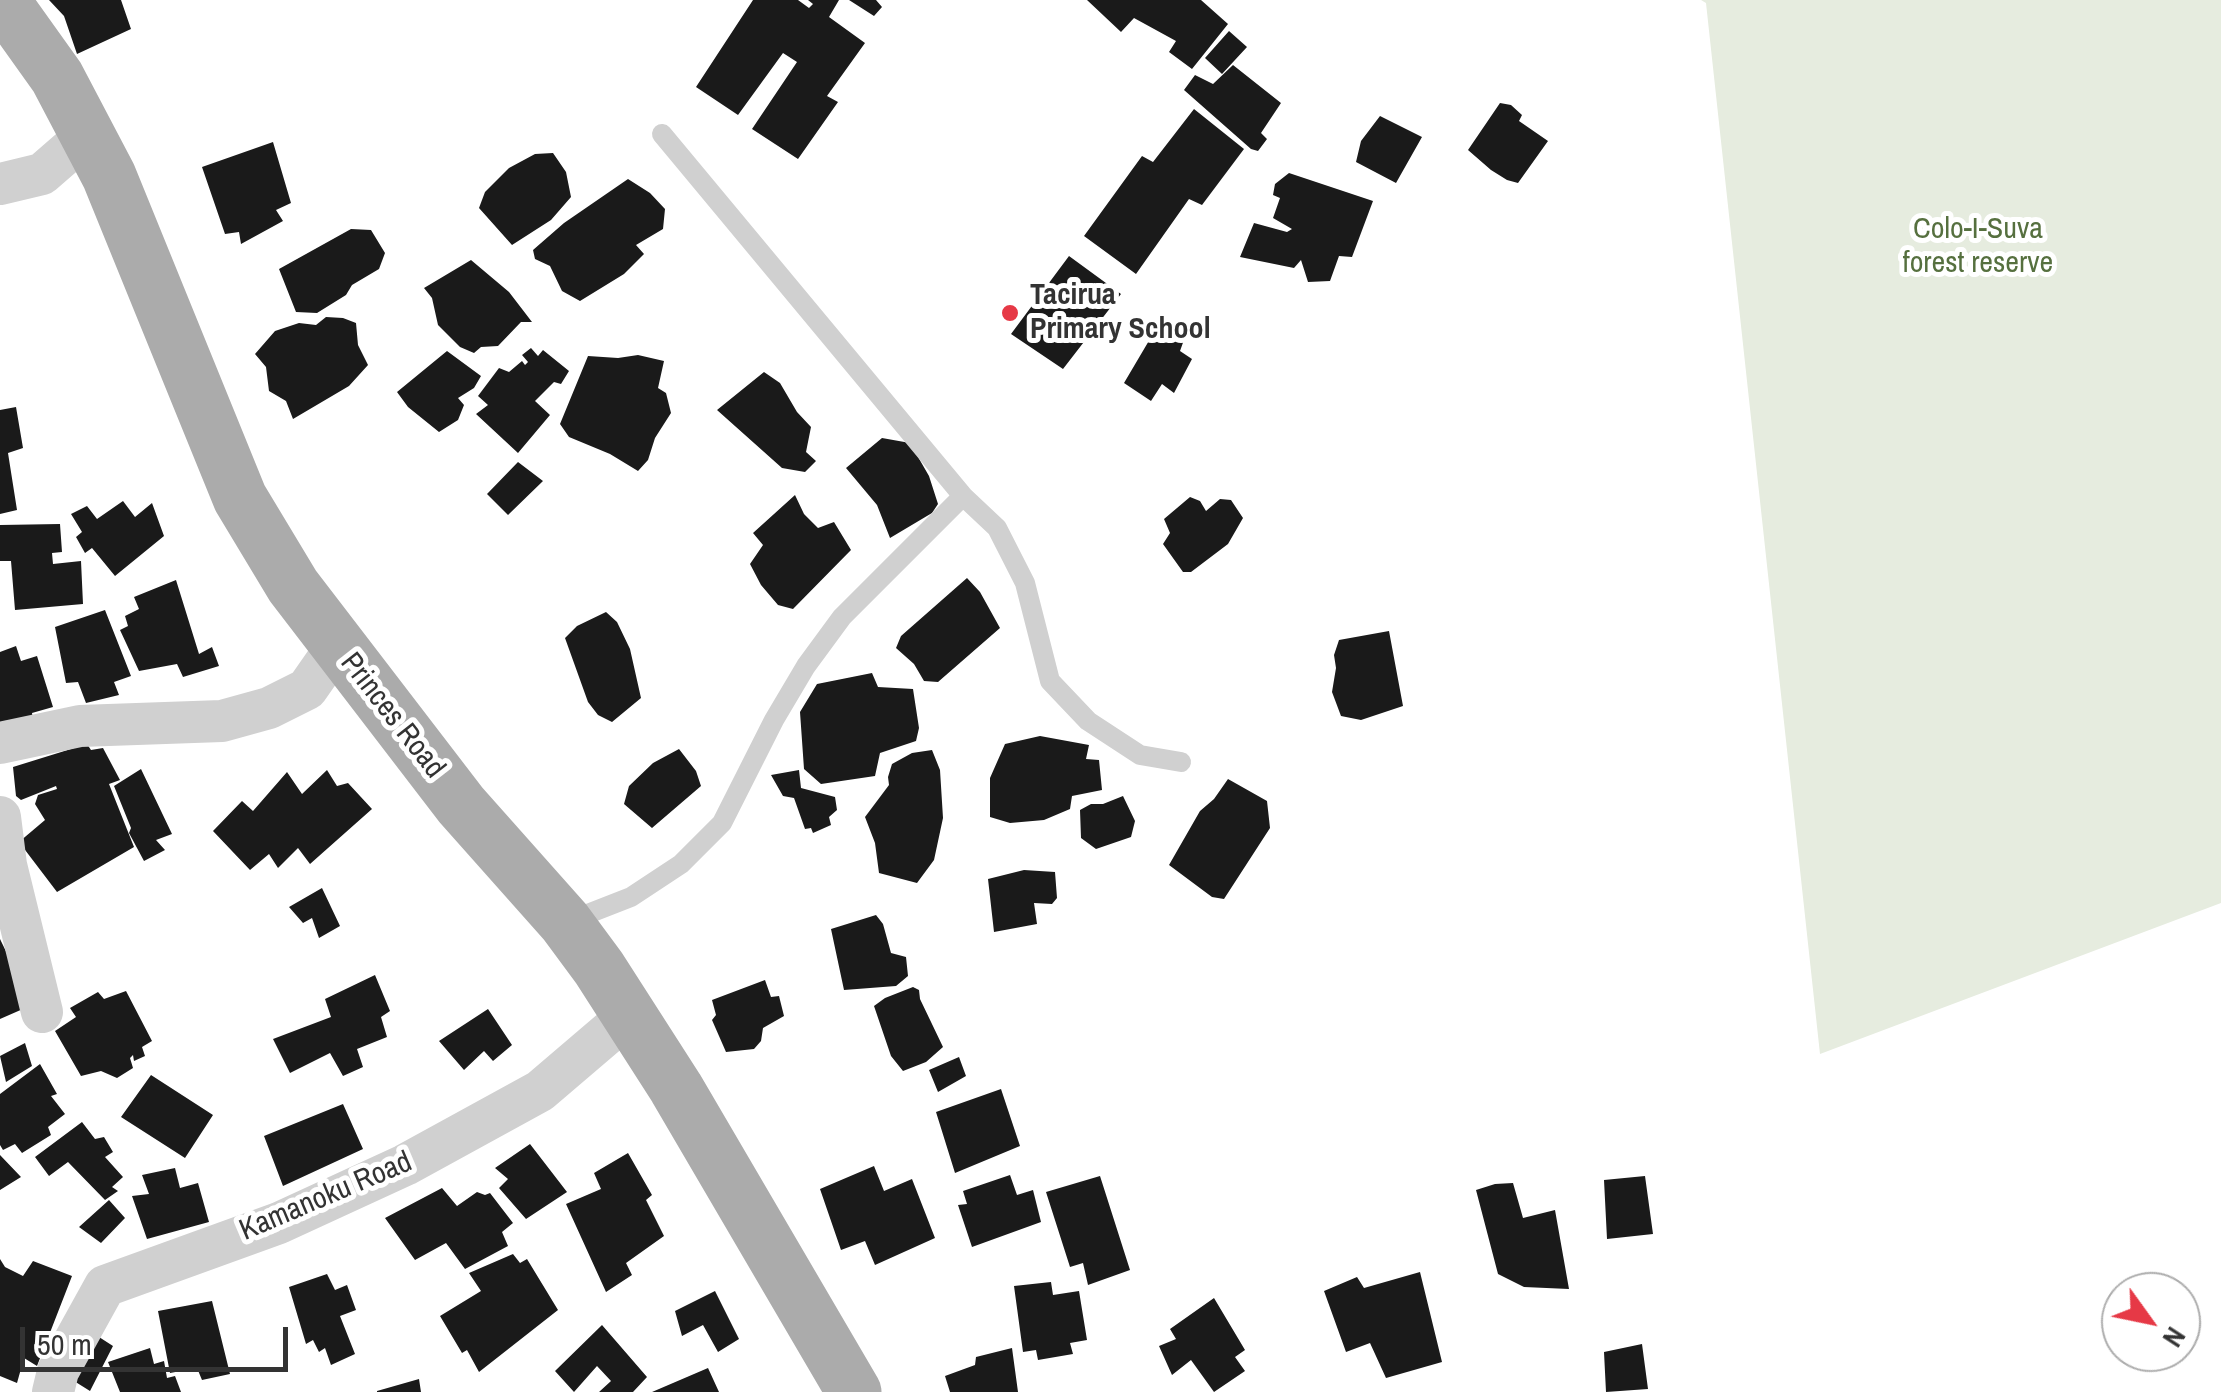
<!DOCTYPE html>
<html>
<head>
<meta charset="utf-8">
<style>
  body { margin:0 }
  #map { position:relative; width:2221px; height:1392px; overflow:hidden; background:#fff; font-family:"Archivo Narrow",sans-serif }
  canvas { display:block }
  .north { position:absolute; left:2101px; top:1272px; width:100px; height:100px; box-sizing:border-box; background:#fff; border:2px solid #adadad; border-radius:50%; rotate:123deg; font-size:28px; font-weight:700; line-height:40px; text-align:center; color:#333 }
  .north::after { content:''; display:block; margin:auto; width:35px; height:45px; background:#e63946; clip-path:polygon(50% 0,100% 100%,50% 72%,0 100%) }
  .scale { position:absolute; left:20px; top:1327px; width:268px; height:45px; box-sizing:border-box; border:5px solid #333; border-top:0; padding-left:12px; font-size:30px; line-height:35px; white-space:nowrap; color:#333; -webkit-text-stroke:8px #fff; paint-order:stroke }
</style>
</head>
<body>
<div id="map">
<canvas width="2221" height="1392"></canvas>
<div class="north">N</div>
<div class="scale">50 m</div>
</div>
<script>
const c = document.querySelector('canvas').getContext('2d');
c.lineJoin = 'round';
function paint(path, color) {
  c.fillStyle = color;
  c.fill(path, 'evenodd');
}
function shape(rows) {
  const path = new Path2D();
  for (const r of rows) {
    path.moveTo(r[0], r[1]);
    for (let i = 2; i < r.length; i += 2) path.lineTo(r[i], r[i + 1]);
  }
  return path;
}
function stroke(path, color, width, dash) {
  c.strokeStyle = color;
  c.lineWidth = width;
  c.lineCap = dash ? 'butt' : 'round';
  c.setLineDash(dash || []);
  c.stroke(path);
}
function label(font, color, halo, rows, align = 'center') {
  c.font = font + ' "Archivo Narrow",sans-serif';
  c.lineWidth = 10;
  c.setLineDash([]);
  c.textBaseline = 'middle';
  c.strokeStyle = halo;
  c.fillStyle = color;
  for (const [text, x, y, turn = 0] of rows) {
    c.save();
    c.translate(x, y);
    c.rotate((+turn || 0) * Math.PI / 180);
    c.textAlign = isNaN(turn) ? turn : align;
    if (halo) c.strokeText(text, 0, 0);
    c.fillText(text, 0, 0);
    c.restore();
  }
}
paint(shape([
  [1701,0,2221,0,2221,903,1820,1054,1706,3]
]), '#e6ecdf');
paint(shape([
  [49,0,121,0,131,29,77,54,64,16],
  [753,0,798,0,809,8,813,4,808,0,839,0,829,17,865,43,827,96,838,102,798,159,752,129,797,62,783,53,738,115,696,87],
  [849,0,876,0,882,7,874,16],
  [1087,0,1201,0,1228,24,1192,69,1169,52,1176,41,1134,18,1121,32],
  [1229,31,1247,47,1222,74,1205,58],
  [1233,65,1281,103,1261,133,1267,139,1258,151,1251,149,1184,90,1195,75,1213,84],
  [1500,103,1511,105,1522,115,1519,121,1548,141,1518,183,1507,180,1491,170,1468,150],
  [1194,109,1244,149,1202,205,1189,199,1136,274,1084,236,1142,156,1153,162],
  [1380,116,1422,137,1396,183,1356,162,1361,141],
  [273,142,291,203,276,210,283,221,241,244,239,232,225,234,202,167],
  [553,153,566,172,571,197,551,220,512,245,479,208,485,192,509,168,535,154],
  [1289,173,1373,201,1352,257,1339,256,1330,281,1308,282,1301,260,1294,268,1240,257,1254,223,1287,232,1292,229,1273,218,1280,198,1273,195,1275,184],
  [628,179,650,193,665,209,663,229,636,245,644,254,624,274,580,301,562,291,550,266,535,259,533,250,564,223],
  [351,229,371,230,385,253,379,269,352,285,346,295,317,313,296,312,279,269],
  [1069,256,1121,294,1063,369,1011,334],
  [471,260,509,292,532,322,521,322,498,346,481,347,474,353,460,347,438,325,432,298,424,288],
  [326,317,343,318,356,323,358,345,368,365,349,386,293,419,286,401,269,391,266,367,255,354,275,331,299,323,316,325],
  [1160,322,1185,337,1180,351,1192,359,1174,393,1162,384,1151,401,1124,383],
  [531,348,538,356,543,350,569,371,561,384,554,382,535,401,550,415,518,453,476,414,488,405,478,396,499,368,509,372,522,361,525,365,528,362,522,355],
  [447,351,481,376,474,388,458,398,464,405,458,420,439,432,408,407,397,392],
  [638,355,664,361,658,388,666,393,671,413,655,438,648,460,638,471,610,454,569,437,560,424,588,356,618,358],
  [764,372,780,383,797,412,811,427,806,452,816,461,805,472,782,468,717,410],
  [16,407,23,448,8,453,17,510,0,514,0,410],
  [882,438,910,443,929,476,938,504,932,513,890,538,877,505,846,468],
  [518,462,543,481,508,515,487,494],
  [795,495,804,514,818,528,834,522,851,550,793,609,778,605,761,585,750,564,763,545,753,533],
  [1190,497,1200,501,1206,511,1220,499,1231,500,1243,518,1228,544,1191,572,1183,572,1163,544,1170,533,1164,519],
  [123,501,135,517,152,503,164,536,115,576,92,548,85,553,76,537,82,532,71,514,87,506,97,519],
  [60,524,62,552,52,553,53,564,81,561,83,604,15,610,11,561,0,561,0,525],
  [967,578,980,592,1000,628,938,682,924,681,914,664,896,648,901,636],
  [176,580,199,654,212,647,219,666,183,677,177,664,139,671,120,630,128,626,125,616,139,609,134,597],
  [105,610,131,676,114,682,119,695,86,703,78,682,66,683,55,627],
  [606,612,617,622,630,649,641,698,612,722,598,715,588,702,565,638,577,626],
  [1389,631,1403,706,1361,720,1341,716,1332,692,1336,668,1334,655,1339,640],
  [16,646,21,661,37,656,53,707,32,713,34,726,0,723,0,652],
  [872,673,878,687,913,689,919,728,916,741,880,753,875,776,821,784,804,769,800,712,817,684],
  [1040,736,1089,745,1086,759,1099,760,1102,790,1072,796,1070,809,1044,820,1010,823,990,817,990,778,1005,744],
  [87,744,91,750,103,748,120,780,109,784,134,847,57,892,19,842,45,820,35,804,38,795,57,789,56,786,21,800,16,796,13,767],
  [679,749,696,771,701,786,652,828,624,804,629,786,653,763],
  [932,750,940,770,943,818,934,860,917,883,879,873,875,843,865,817,889,785,888,777,892,764,912,753],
  [141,769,172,834,156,840,165,850,144,861,129,833,131,828,114,786],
  [327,770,337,786,348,783,372,809,310,864,298,848,278,868,269,854,250,870,213,831,242,801,253,811,287,772,302,794],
  [799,770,801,788,835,797,837,810,829,817,831,825,813,833,811,828,805,829,794,798,783,796,771,775],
  [1228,779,1267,801,1270,828,1224,899,1212,897,1169,865,1200,811,1214,799],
  [1123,796,1135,821,1131,837,1096,849,1081,838,1080,810,1091,804,1103,804],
  [1024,870,1055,872,1057,898,1052,904,1034,903,1037,924,994,932,988,879],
  [322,888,340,926,319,938,312,918,303,923,289,907],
  [876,915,883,924,891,953,906,957,908,976,896,986,844,990,831,929],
  [0,939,32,1005,0,1019],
  [375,975,390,1011,381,1017,387,1037,357,1049,363,1067,343,1076,330,1053,290,1073,273,1039,331,1017,325,999],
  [765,980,771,997,779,996,784,1016,763,1028,761,1041,754,1049,726,1052,712,1020,716,1015,712,1000],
  [913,987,919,990,920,999,943,1047,926,1062,903,1071,891,1056,874,1006,885,998],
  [126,991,152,1041,142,1047,145,1056,134,1061,133,1055,130,1058,133,1068,117,1078,101,1071,81,1076,55,1031,76,1017,70,1008,98,992,104,999],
  [488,1009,512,1045,493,1061,484,1051,464,1070,439,1041],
  [25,1043,32,1066,6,1082,0,1056],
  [959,1057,966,1076,938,1092,929,1070],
  [40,1064,57,1094,51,1096,65,1114,48,1127,51,1135,22,1153,15,1144,3,1150,0,1145,0,1094],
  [151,1075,213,1115,185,1158,121,1117],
  [1001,1089,1020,1146,955,1173,936,1112],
  [343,1104,363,1149,283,1186,264,1136],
  [82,1122,95,1139,104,1137,113,1152,105,1157,123,1177,112,1187,118,1191,105,1200,68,1162,49,1176,35,1157],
  [530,1144,567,1192,526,1219,499,1188,508,1179,495,1168],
  [628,1153,652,1195,646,1200,664,1236,626,1263,632,1275,606,1292,566,1204,601,1189,594,1173],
  [0,1155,21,1177,0,1190],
  [874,1166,884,1191,912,1179,935,1238,875,1265,865,1241,841,1250,820,1189],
  [175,1168,180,1188,198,1183,209,1222,147,1239,132,1196,149,1194,142,1175],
  [1010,1175,1017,1195,1033,1190,1041,1222,972,1247,958,1205,967,1204,963,1191],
  [1100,1176,1130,1270,1088,1285,1083,1263,1070,1267,1046,1192],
  [1645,1176,1653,1234,1607,1239,1604,1180],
  [1513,1183,1523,1218,1555,1210,1569,1289,1524,1287,1498,1274,1476,1190,1495,1184],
  [442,1188,457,1206,477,1192,485,1195,490,1193,513,1223,502,1232,508,1246,465,1269,446,1243,415,1260,385,1218],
  [109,1200,125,1218,101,1243,79,1227],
  [513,1254,520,1263,527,1259,558,1310,479,1372,467,1350,462,1353,440,1316,481,1291,469,1273],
  [0,1259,5,1267,23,1276,33,1261,72,1276,37,1366,24,1358,17,1383,0,1376],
  [1420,1272,1442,1362,1386,1378,1370,1343,1346,1352,1324,1291,1357,1277,1364,1288],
  [327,1274,335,1290,347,1285,356,1310,340,1316,355,1354,331,1365,325,1348,319,1352,313,1340,306,1344,289,1287],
  [1051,1282,1053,1295,1079,1291,1087,1340,1070,1343,1073,1354,1038,1360,1036,1350,1023,1352,1014,1286],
  [715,1291,739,1339,718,1352,703,1325,682,1336,675,1311],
  [1214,1298,1245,1350,1235,1357,1245,1371,1214,1392,1191,1360,1172,1375,1159,1346,1176,1339,1170,1329],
  [212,1301,230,1374,202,1380,197,1368,170,1373,158,1311],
  [602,1325,647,1377,633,1392,599,1392,611,1381,597,1366,574,1392,555,1371],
  [85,1328,113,1346,90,1391,58,1371],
  [1642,1344,1648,1389,1606,1392,1604,1352],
  [150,1348,154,1364,164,1361,167,1378,175,1376,181,1392,120,1392,108,1362],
  [1012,1348,1018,1392,950,1392,945,1376,975,1365,976,1357],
  [708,1368,719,1392,652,1392],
  [419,1379,421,1392,377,1392,377,1391]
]), '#1a1a1a');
stroke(shape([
  [963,496,997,528,1025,583,1050,681,1088,721,1140,755,1181,762],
  [567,922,631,897,681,864,722,823,774,720,806,666,842,617,963,496,662,134]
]), '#d0d0d0', 20);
stroke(shape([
  [0,184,42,174,88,134],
  [0,743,80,726,222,721,269,708,307,689,337,646],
  [0,817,6,865,42,1012],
  [53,1392,58,1371,105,1286,279,1223,405,1165,540,1091,629,1015]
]), '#d0d0d0', 42);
stroke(shape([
  [2,0,57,77,109,176,240,498,293,586,461,805,565,922,599,968,676,1088,854,1392]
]), '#ababab', 55);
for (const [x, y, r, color] of [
  [1010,313,10,"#e63946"]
]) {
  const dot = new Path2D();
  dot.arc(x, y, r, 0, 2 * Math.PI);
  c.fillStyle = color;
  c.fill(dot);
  stroke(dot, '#fff', 4);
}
label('30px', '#56703f', '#fff', [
  ["Colo-I-Suva",1978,230],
  ["forest reserve",1978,264]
]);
label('bold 30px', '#333', '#fff', [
  ["Tacirua",1030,296],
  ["Primary School",1030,330]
], 'left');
label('30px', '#333', '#fff', [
  ["Princes Road",392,716,52],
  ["Kamanoku Road",326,1197,-23]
]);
</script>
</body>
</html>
